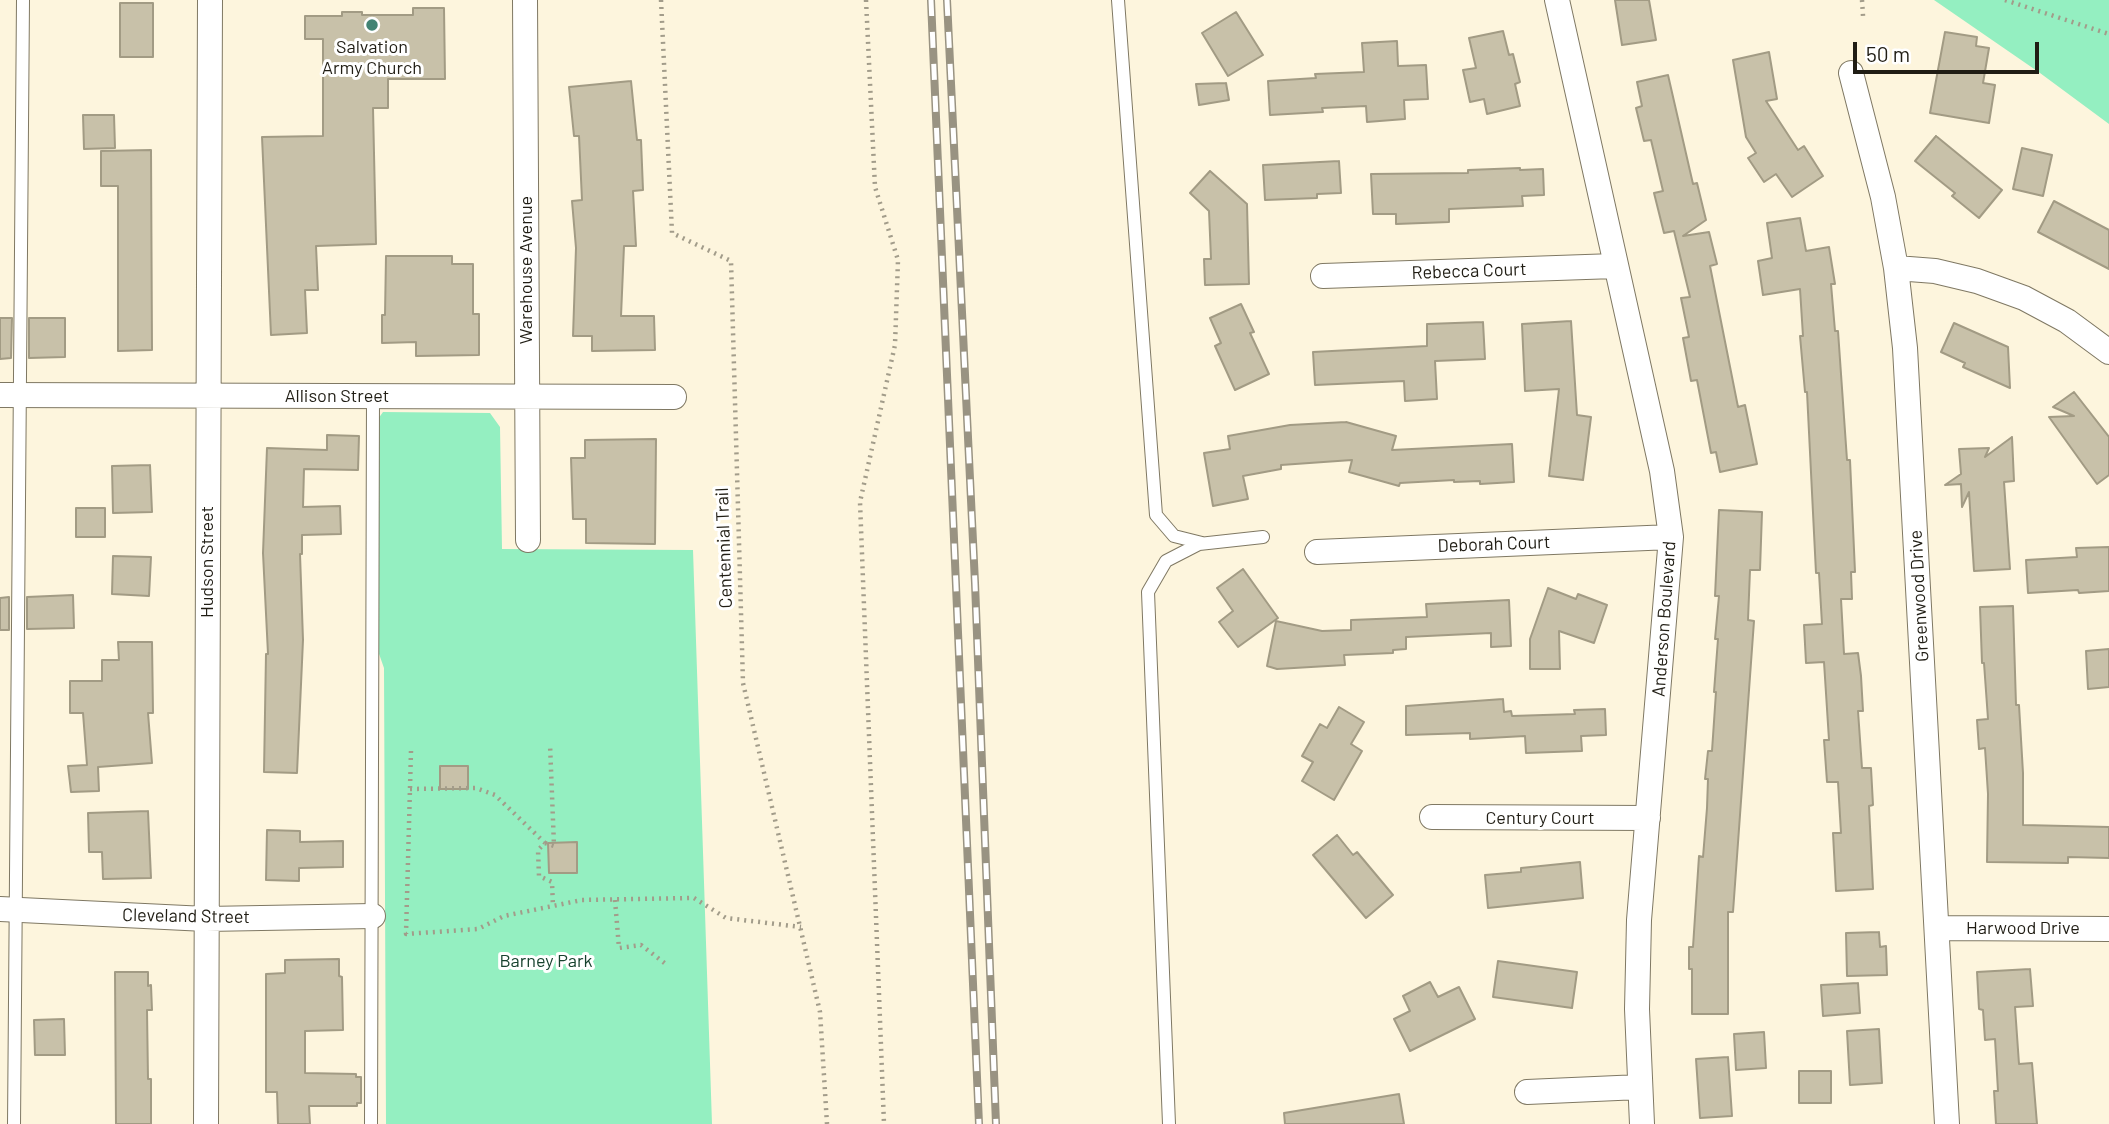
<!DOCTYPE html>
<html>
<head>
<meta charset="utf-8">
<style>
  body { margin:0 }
  #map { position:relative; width:2109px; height:1124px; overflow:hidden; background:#fdf5dd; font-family:Barlow,sans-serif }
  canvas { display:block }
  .scale { position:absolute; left:1853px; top:42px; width:186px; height:32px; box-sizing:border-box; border:4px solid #201d14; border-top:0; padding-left:9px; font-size:21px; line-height:24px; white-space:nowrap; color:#201d14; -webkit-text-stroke:5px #fff; paint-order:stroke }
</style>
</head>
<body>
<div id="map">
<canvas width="2109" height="1124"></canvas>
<div class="scale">50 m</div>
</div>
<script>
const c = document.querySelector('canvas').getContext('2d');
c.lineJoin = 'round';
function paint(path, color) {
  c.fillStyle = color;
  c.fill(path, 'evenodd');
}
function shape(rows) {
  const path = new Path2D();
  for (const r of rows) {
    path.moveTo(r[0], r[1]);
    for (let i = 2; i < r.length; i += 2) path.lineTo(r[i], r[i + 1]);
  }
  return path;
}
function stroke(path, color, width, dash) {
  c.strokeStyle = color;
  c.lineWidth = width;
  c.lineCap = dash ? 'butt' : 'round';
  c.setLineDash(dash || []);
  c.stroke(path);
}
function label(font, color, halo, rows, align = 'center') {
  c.font = font + ' Barlow,sans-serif';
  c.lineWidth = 6;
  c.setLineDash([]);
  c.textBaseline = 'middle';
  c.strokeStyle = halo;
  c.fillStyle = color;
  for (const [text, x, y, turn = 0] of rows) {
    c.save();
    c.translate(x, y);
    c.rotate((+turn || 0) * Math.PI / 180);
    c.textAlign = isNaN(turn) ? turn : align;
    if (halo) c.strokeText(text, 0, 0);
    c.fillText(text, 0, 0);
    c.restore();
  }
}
paint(shape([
  [1934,0,2109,0,2109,124,2040,73],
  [383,412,490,413,500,427,502,549,693,550,712,1124,386,1124,384,668,378,651,378,419]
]), '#94efc1');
const building = shape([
  [1615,0,1649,0,1656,40,1622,45,1615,0],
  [120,3,153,3,153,57,120,57,120,3],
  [413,8,444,8,445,79,388,79,388,108,373,108,376,244,316,246,318,290,305,290,307,333,271,335,262,137,323,136,323,39,305,39,305,16,342,16,342,12,362,12,362,15,413,15,413,8],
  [1236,12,1263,55,1228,76,1202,33,1236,12],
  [1503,31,1509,55,1513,54,1520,82,1515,84,1520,106,1487,114,1484,99,1470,102,1463,70,1476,68,1469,38,1503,31],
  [1945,32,1977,37,1976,46,1989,48,1983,83,1995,85,1989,123,1930,113,1945,32],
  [1397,41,1398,66,1426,65,1428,99,1404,100,1405,119,1367,122,1366,106,1322,108,1323,112,1270,115,1268,81,1316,78,1315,74,1364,72,1362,43,1397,41],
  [1769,52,1777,99,1766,101,1798,150,1804,146,1823,176,1792,197,1776,174,1764,182,1748,158,1756,153,1746,137,1733,60,1769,52],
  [1668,75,1693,184,1697,183,1706,220,1683,236,1709,232,1717,264,1710,266,1738,407,1745,405,1757,464,1720,472,1716,452,1711,453,1697,380,1691,381,1683,338,1689,337,1681,298,1690,297,1674,231,1664,233,1654,193,1663,191,1651,140,1644,141,1636,108,1642,106,1637,82,1668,75],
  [631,81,637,140,641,140,643,190,633,191,636,246,624,246,621,316,654,316,655,350,592,351,592,336,573,336,576,248,572,201,582,200,579,136,574,136,569,87,631,81],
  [1226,83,1229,100,1199,105,1196,84,1226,83],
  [83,115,114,115,115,148,84,149,83,115],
  [1936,136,2002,190,1979,218,1952,196,1955,193,1915,161,1936,136],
  [2022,148,2052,155,2043,196,2013,189,2022,148],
  [151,150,152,350,118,351,118,186,101,186,101,151,151,150],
  [1339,161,1341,193,1317,194,1317,198,1265,200,1263,165,1339,161],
  [1520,168,1520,170,1543,169,1544,195,1522,196,1523,206,1449,209,1449,222,1396,224,1396,214,1373,214,1371,174,1468,173,1468,170,1520,168],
  [1210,171,1247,204,1249,284,1205,285,1204,259,1211,259,1209,211,1190,193,1210,171],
  [2054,201,2109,230,2109,269,2038,232,2054,201],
  [1800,218,1806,251,1829,247,1835,284,1831,284,1835,331,1838,331,1847,460,1850,460,1855,572,1851,572,1852,599,1841,599,1844,654,1858,653,1861,676,1863,711,1858,711,1862,768,1871,768,1873,805,1869,806,1873,889,1836,891,1833,833,1841,833,1838,782,1827,782,1824,740,1829,740,1824,662,1806,663,1804,625,1822,624,1819,573,1816,573,1807,392,1805,392,1800,336,1803,336,1800,289,1763,295,1758,261,1772,258,1767,223,1800,218],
  [386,256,452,256,452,264,473,264,473,314,479,314,479,355,416,356,416,342,382,343,382,315,385,315,386,256],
  [1241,304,1254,332,1250,333,1269,374,1235,390,1215,346,1221,343,1210,318,1241,304],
  [0,318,12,318,11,358,0,359,0,318],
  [29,318,65,318,65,357,29,358,29,318],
  [1571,321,1577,415,1591,417,1583,480,1549,476,1559,389,1525,391,1522,324,1571,321],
  [1483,322,1485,359,1435,361,1437,399,1405,401,1404,381,1315,385,1313,352,1427,346,1427,324,1483,322],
  [1954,323,2008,347,2010,388,1963,367,1965,363,1941,352,1954,323],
  [2074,392,2109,437,2109,475,2097,484,2049,417,2074,416,2053,407,2074,392],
  [1346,422,1396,436,1392,450,1512,444,1514,482,1480,484,1480,481,1454,482,1454,480,1400,483,1399,486,1349,472,1352,460,1281,465,1281,469,1243,476,1248,499,1213,506,1204,453,1230,449,1228,436,1290,425,1346,422],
  [327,435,359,436,358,470,304,469,303,507,340,506,341,534,302,535,302,554,300,554,303,640,297,773,264,772,266,654,268,654,263,553,267,448,327,450,327,435],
  [2012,437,2014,481,2004,482,2010,569,1974,571,1969,492,1962,507,1961,484,1945,485,1961,474,1959,449,1989,448,1985,457,2012,437],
  [656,439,655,544,586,543,586,519,573,519,571,458,585,458,585,440,656,439],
  [150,465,152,512,113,513,112,466,150,465],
  [76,508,105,508,105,537,76,537,76,508],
  [1719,510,1762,512,1760,570,1750,570,1748,620,1754,621,1733,912,1728,912,1728,1014,1692,1014,1692,969,1689,969,1689,947,1693,947,1699,856,1703,857,1707,808,1708,779,1705,779,1708,751,1712,751,1716,692,1714,692,1718,639,1715,639,1719,596,1715,596,1719,510],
  [2109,547,2109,591,2079,593,2078,590,2028,593,2026,560,2077,557,2076,548,2109,547],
  [113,556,151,557,149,596,112,594,113,556],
  [1243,569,1278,618,1238,647,1219,622,1233,611,1217,588,1243,569],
  [1548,588,1576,599,1578,594,1607,605,1594,643,1559,631,1560,669,1530,669,1530,639,1548,588],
  [73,595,74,628,27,629,27,597,73,595],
  [9,597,9,630,0,630,0,598,9,597],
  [1509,600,1511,646,1491,647,1491,633,1406,637,1406,649,1393,650,1393,653,1344,655,1345,665,1277,669,1267,666,1276,621,1322,631,1351,630,1351,620,1427,617,1426,604,1509,600],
  [2013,606,2016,705,2019,705,2023,773,2023,825,2109,827,2109,858,2068,857,2068,863,1987,862,1988,794,1985,748,1979,749,1977,720,1988,719,1984,663,1982,663,1980,607,2013,606],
  [118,642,152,642,153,713,148,713,152,763,98,767,99,791,71,792,68,766,87,765,83,713,70,713,70,681,102,681,102,660,119,660,118,642],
  [2109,649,2109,687,2088,689,2086,651,2109,649],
  [1503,699,1504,712,1511,711,1512,716,1575,714,1574,710,1605,709,1606,735,1581,736,1582,751,1526,753,1525,736,1470,739,1470,733,1406,735,1406,706,1503,699],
  [1339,707,1364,722,1351,744,1362,751,1334,800,1302,781,1313,762,1302,756,1320,724,1327,728,1339,707],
  [440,766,468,766,468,789,440,789,440,766],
  [148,811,151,878,103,879,102,852,89,852,88,813,148,811],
  [267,830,300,831,300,842,343,841,343,867,299,868,299,881,266,880,267,830],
  [1337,835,1353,855,1357,852,1393,895,1366,918,1313,855,1337,835],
  [577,842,577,873,549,873,548,843,577,842],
  [1580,862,1583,898,1488,908,1485,875,1521,872,1521,868,1580,862],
  [1879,932,1880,947,1886,946,1887,975,1847,976,1846,933,1879,932],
  [339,959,339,976,342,977,343,1030,305,1031,305,1073,356,1074,356,1077,361,1077,361,1103,357,1103,357,1106,309,1106,310,1124,278,1124,277,1092,266,1092,266,974,285,973,285,960,339,959],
  [1498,961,1577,972,1572,1008,1493,997,1498,961],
  [2030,969,2033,1006,2015,1007,2019,1064,2032,1063,2037,1124,1996,1124,1994,1091,1998,1091,1995,1039,1985,1040,1983,1010,1979,1009,1977,972,2030,969],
  [115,972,148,972,148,986,151,985,152,1010,147,1010,148,1079,151,1079,151,1124,116,1124,115,972],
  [1430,982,1438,997,1459,987,1475,1019,1410,1051,1394,1019,1410,1011,1403,996,1430,982],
  [1858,983,1860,1013,1823,1016,1821,985,1858,983],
  [64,1019,65,1055,35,1055,34,1020,64,1019],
  [1879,1029,1882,1083,1850,1085,1847,1031,1879,1029],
  [1764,1032,1766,1068,1736,1070,1734,1034,1764,1032],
  [1728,1057,1732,1116,1700,1118,1696,1059,1728,1057],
  [1799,1071,1831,1071,1831,1103,1799,1103,1799,1071],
  [1399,1094,1404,1124,1285,1124,1284,1113,1399,1094]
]);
paint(building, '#c8c1a9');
stroke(building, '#a29b84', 2);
const service = shape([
  [1118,0,1156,515,1174,536,1202,543],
  [14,1124,23,0],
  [371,1124,373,396],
  [1169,1124,1148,592,1166,561,1199,544,1263,537]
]);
const minor = shape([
  [525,0,528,540],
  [1557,0,1662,471,1671,537,1639,920,1637,1009,1642,1124],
  [1851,73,1883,197,1896,268,1905,348,1947,1124],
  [1896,268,1935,271,1977,281,2024,298,2067,321,2109,352],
  [1323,276,1615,266],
  [0,395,674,397],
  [1317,552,1671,537],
  [1432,817,1648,818],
  [0,909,206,919,373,916],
  [1938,928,2109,929],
  [1527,1092,1640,1087],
  [206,1124,210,0]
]);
stroke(service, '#7f7863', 14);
stroke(minor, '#7f7863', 26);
stroke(shape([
  [661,0,672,233,731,261,743,683,820,1012,827,1124],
  [866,0,875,187,898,260,895,345,860,502,884,1124],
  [1862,0,1863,16],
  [2005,0,2109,34],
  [411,751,406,934,478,929,504,916,582,900,694,898,726,918,801,927],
  [410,789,476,788,495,795,545,843,538,850,539,876,552,882,553,907],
  [545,843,554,846,550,744],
  [615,900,619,948,641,945,667,965]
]), '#a29c8a', 4.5, [2, 5]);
stroke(service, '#fff', 12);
stroke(minor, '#fff', 24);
const rail = shape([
  [931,0,979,1124],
  [947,0,975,583,996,1124]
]);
stroke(rail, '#999382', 8);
stroke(rail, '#fff', 5, [16]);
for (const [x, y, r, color] of [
  [372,25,7,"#428373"]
]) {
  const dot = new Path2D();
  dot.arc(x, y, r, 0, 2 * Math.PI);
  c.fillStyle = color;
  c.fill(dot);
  stroke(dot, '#fff', 2.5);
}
label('18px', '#201d14', '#fff', [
  ["Salvation",372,47],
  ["Army Church",372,68]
]);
label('18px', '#201d14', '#fff', [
  ["Warehouse Avenue",526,270,-90],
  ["Rebecca Court",1469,271,-2],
  ["Allison Street",337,396],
  ["Deborah Court",1494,544,-2],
  ["Centennial Trail",724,548,-92],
  ["Hudson Street",207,562,-90],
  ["Greenwood Drive",1919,596,-93],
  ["Anderson Boulevard",1664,619,-86],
  ["Century Court",1540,818],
  ["Cleveland Street",186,916,1],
  ["Harwood Drive",2023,928]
]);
label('18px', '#17422e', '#fff', [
  ["Barney Park",546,961]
]);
</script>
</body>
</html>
